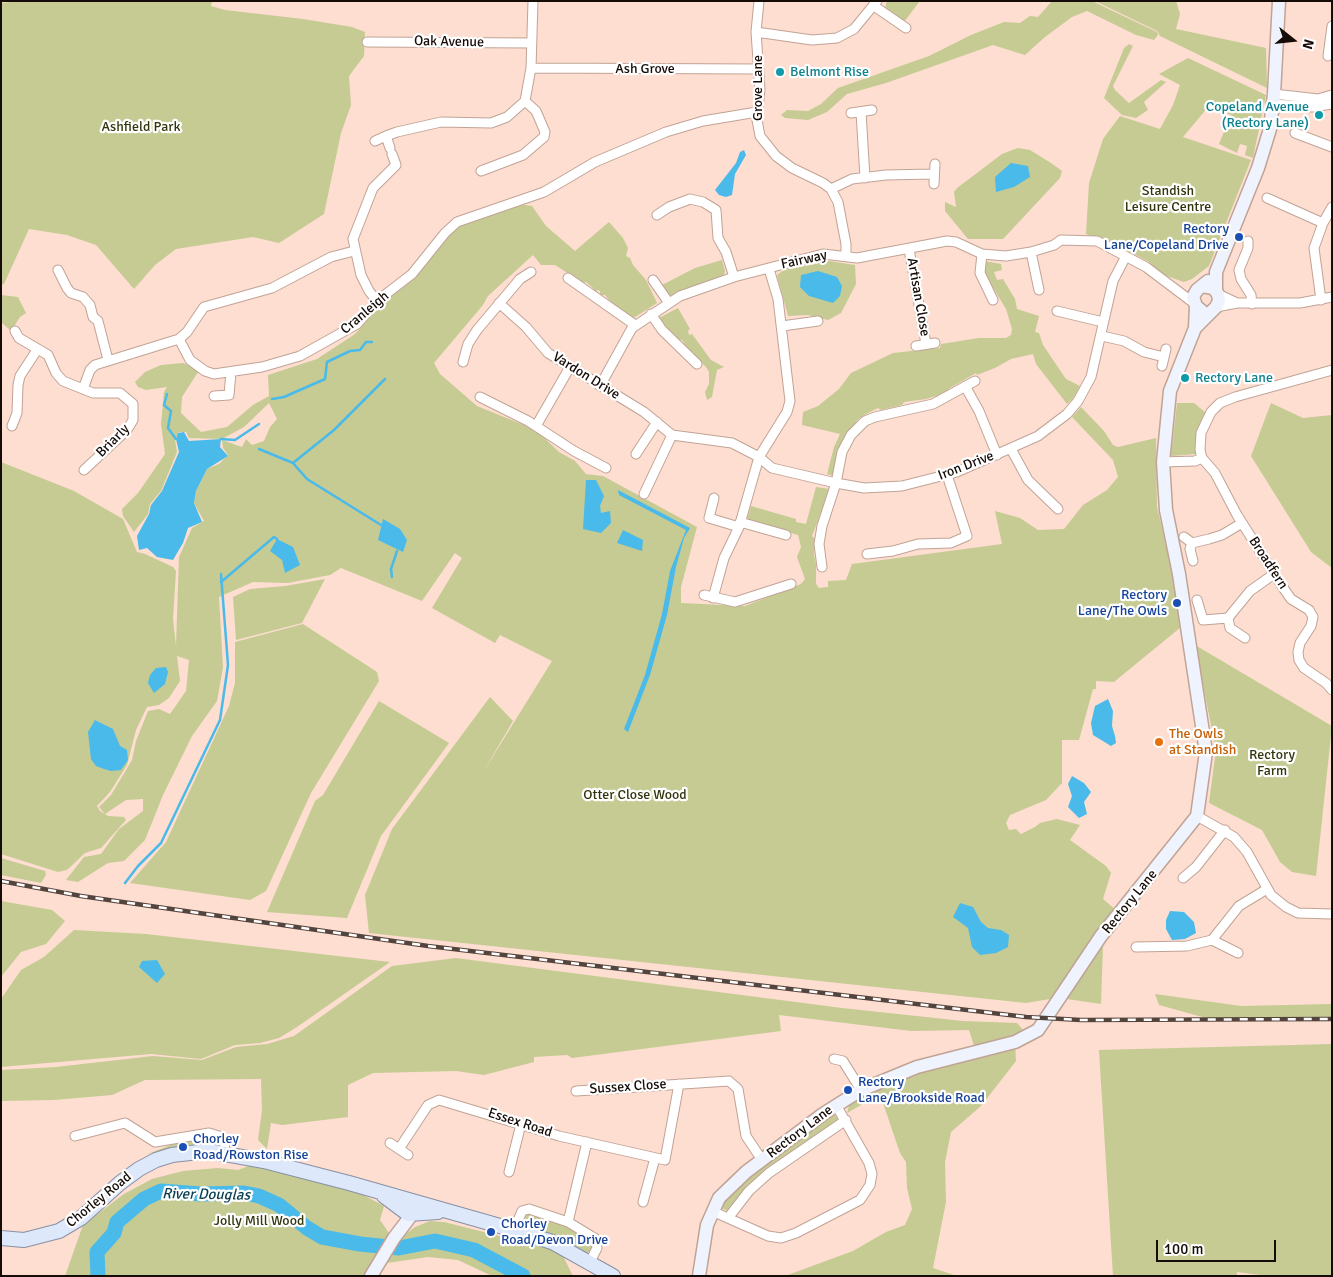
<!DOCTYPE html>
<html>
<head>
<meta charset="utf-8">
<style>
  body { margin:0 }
  #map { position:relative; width:1333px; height:1277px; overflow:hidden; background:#fdded0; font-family:Signika,sans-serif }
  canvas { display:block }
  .frame { position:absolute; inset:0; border:2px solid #150b07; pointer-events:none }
  .north { position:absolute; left:1268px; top:15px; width:50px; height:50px; -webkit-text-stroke:4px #fff; paint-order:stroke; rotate:106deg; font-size:14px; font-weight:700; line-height:20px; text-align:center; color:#150b07 }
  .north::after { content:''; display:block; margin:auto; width:18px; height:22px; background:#150b07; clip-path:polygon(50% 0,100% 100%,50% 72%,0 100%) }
  .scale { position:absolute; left:1156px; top:1240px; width:120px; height:22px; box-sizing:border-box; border:2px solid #150b07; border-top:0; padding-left:6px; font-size:15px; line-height:18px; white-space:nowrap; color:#150b07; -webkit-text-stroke:4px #fff; paint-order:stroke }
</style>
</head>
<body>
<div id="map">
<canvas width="1333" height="1277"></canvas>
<div class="frame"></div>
<div class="north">N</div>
<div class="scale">100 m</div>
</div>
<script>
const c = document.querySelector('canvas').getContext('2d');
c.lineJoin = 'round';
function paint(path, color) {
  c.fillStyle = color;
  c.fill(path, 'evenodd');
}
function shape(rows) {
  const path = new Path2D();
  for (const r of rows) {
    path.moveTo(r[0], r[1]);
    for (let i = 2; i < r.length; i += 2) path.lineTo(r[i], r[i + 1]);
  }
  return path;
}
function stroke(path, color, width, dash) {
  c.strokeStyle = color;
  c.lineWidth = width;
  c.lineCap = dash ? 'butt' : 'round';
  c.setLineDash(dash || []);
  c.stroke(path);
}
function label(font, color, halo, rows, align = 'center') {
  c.font = font + ' Signika,sans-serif';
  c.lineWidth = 4.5;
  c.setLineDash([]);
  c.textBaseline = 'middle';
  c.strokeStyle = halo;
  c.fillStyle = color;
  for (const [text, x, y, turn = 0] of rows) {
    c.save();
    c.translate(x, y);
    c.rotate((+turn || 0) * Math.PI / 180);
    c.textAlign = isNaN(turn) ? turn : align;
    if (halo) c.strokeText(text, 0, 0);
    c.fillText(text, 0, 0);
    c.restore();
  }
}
paint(shape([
  [21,1,212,1,211,6,225,10,303,19,352,27,365,32,364,56,349,76,351,105,341,133,324,214,279,243,253,237,176,249,155,265,134,289,96,245,67,235,29,229,4,284,1,285,1,3],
  [887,1,918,1,919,2,904,22,885,8],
  [1052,1,1092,1,1157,32,1158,35,1154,40,1136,35,1087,11,1072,17,1045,37,1025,55,993,45,886,83,847,94,827,112,808,120,785,118,781,115,787,110,808,111,821,104,838,88,929,56,971,35,1004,22,1020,23,1030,16,1038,17],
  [1095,1,1176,1,1180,14,1176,29,1266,48,1267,88,1160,36,1157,31],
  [1129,44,1133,46,1113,86,1115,90,1129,103,1161,80,1166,82,1144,102,1148,110,1136,118,1122,115,1104,98,1124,48],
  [1188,58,1266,95,1253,158,1245,155,1247,146,1240,144,1237,153,1219,144,1231,115,1209,106,1183,137,1251,160,1209,266,1192,279,1184,282,1161,274,1149,262,1136,255,1086,234,1089,183,1103,139,1120,116,1160,129,1173,105,1180,85,1159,74],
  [1018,148,1030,150,1051,163,1062,171,1060,178,1003,239,968,239,945,211,945,202,956,207,954,192,957,188,1002,154],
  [518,204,532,206,546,226,575,251,609,222,623,238,628,248,626,256,630,258,633,265,646,280,657,303,632,319,614,306,605,295,600,295,600,291,598,290,594,292,593,288,586,282,583,283,555,265,541,265,533,255,488,296,483,305,434,363,440,374,477,406,536,430,559,452,575,461,586,474,603,476,697,527,681,587,681,603,745,606,801,584,805,579,797,557,801,547,798,535,747,520,751,506,796,519,796,522,806,524,816,487,830,489,812,536,815,539,814,555,816,564,816,584,819,588,828,587,828,581,846,580,852,564,1002,544,995,511,1020,518,1038,530,1064,529,1083,505,1107,490,1118,477,1113,460,1072,417,1081,407,1104,431,1113,445,1118,447,1156,438,1157,507,1171,566,1181,627,1114,682,1096,681,1096,689,1093,689,1079,740,1062,740,1062,783,1046,800,1010,815,1006,823,1009,830,1016,829,1021,834,1035,827,1040,823,1057,819,1080,825,1070,840,1106,866,1111,873,1103,899,1116,910,1050,999,1026,1003,369,933,365,895,392,829,490,697,513,721,482,774,552,661,500,635,495,643,432,608,462,558,455,553,422,601,341,568,330,575,288,583,253,582,219,597,223,667,217,701,192,736,163,795,145,840,124,861,108,863,78,882,66,880,84,857,101,854,119,829,143,811,143,799,126,800,105,814,99,807,111,795,132,760,136,741,148,711,159,709,170,714,186,691,189,660,177,656,180,681,169,698,159,705,147,707,136,730,127,765,110,792,97,806,100,811,108,816,124,817,126,820,101,848,85,853,67,870,58,872,1,854,1,462,74,491,123,519,137,552,145,554,173,567,176,571,173,619,176,646,179,557,192,528,204,521,194,503,196,491,207,469,219,464,228,455,223,448,222,440,242,447,246,439,252,445,264,441,270,427,277,419,269,403,244,427,222,439,189,438,186,432,179,432,175,440,177,452,161,491,150,504,148,514,134,532,123,516,122,509,138,493,165,454,161,424,164,392,167,387,146,390,138,387,135,382,145,372,161,365,183,363,198,369,198,372,182,397,181,413,201,432,227,427,253,405,269,396,268,375,317,359,355,334,380,306,415,276,449,232,462,223],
  [722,260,725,271,724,275,670,296,662,285,695,268],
  [829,261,855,265,856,284,841,313,828,320,808,315,788,316,777,275,784,270],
  [984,261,1001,264,1002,270,994,272,997,280,1003,279,1015,299,1017,309,1039,316,1035,332,1039,333,1043,345,1066,379,1080,386,1074,397,1067,404,1036,364,1033,354,1011,359,995,368,977,375,976,373,948,389,949,392,926,399,904,402,902,405,881,410,878,408,866,414,858,419,846,436,838,450,834,476,827,474,834,447,840,434,802,425,803,412,818,406,839,389,851,373,893,353,940,348,941,344,979,338,1006,338,1011,335,1012,329,1006,309,983,271],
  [1,295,18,297,26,313,20,317,11,331,1,322],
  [678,308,690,329,688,331,689,335,692,334,711,360,724,367,717,370,712,397,707,400,705,392,709,384,709,372,706,367,683,346,684,343,682,340,678,341,663,328,657,319],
  [1177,403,1194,403,1206,413,1198,432,1196,454,1171,456],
  [1271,403,1303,418,1332,415,1332,568,1311,552,1251,456],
  [325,579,302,623,236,640,233,597,250,589,285,586],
  [303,624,377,672,379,681,311,793,266,891,250,900,130,883,166,842,229,706,235,683,235,642],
  [1195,645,1332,726,1316,876,1292,872,1280,862,1262,830,1209,803,1216,750],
  [379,701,449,743,381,836,347,918,267,912,315,801,323,795],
  [1,858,45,871,46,875,41,883,1,875],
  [1,901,52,910,65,921,46,944,21,952,1,977],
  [74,930,146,934,390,962,297,1027,279,1038,260,1043,235,1045,201,1059,151,1054,1,1067,1,999,21,970,44,957],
  [1103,945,1101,1004,1067,999],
  [456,958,842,1008,963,1021,1017,1023,1026,1033,975,1049,969,1030,911,1031,779,1015,781,1031,572,1058,567,1055,534,1057,534,1062,484,1075,456,1071,373,1073,348,1085,348,1117,282,1125,271,1123,267,1149,258,1140,262,1110,261,1079,145,1080,112,1095,54,1100,1,1101,1,1070,56,1067,153,1056,202,1060,236,1047,267,1044,294,1036,392,966],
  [1155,994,1241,1006,1332,1004,1332,1019,1206,1018,1159,1005],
  [1015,1042,1016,1061,981,1106,951,1132,945,1162,946,1202,933,1268,957,1276,785,1276,853,1251,886,1232,905,1225,912,1209,907,1188,906,1162,900,1153,880,1094,847,1113,850,1102,878,1089,877,1083],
  [1332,1044,1332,1276,1267,1276,1237,1272,1237,1276,1113,1276,1099,1050],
  [832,1114,837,1117,837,1121,777,1162,728,1211,721,1208,722,1203,741,1183],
  [206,1137,214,1138,217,1141,217,1145,197,1144,148,1154,173,1144],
  [254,1164,352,1189,384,1206,380,1220,389,1233,364,1276,65,1276,83,1225,124,1194,152,1179,183,1171,218,1168,238,1170],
  [527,1213,566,1225,590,1238,595,1244,591,1251,587,1253,536,1230,526,1228,522,1222],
  [430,1221,444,1222,547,1248,563,1256,573,1276,492,1276,458,1260,428,1257,387,1263,385,1259,398,1240,415,1227]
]), '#c5cb93');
paint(shape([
  [744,150,746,155,735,174,732,195,726,197,719,195,715,190,736,163,740,152],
  [1011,163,1028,166,1030,177,1014,187,996,192,995,177],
  [818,271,837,277,842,286,840,296,833,303,809,296,800,287,801,275],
  [184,432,189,441,221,439,220,447,228,456,207,469,196,491,194,503,202,522,188,528,183,543,173,560,157,557,147,548,139,550,137,536,149,514,151,505,162,491,179,452,176,439,178,433],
  [586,480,596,480,604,496,600,506,601,513,610,511,611,523,601,533,583,529],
  [618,490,690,528,684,538,676,567,667,615,650,675,628,732,624,729,645,675,662,614,670,571,686,530,619,495],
  [383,519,400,529,407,540,403,552,378,540],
  [623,530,643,540,642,551,617,543],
  [277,539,293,547,300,565,285,573,282,560,270,551],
  [166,667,168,672,165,684,154,693,148,683,150,675,156,668],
  [1108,699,1113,711,1112,726,1115,736,1116,743,1111,746,1093,735,1091,723,1095,706],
  [95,720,113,729,120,746,127,750,128,760,121,770,111,771,104,769,96,766,91,759,88,732],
  [1072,776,1084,783,1091,792,1084,802,1087,814,1079,818,1068,807,1072,796,1068,784],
  [960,903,973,907,981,922,988,928,1001,930,1009,935,1008,947,996,953,980,955,972,947,968,928,953,917],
  [1170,911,1184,912,1194,922,1196,933,1185,939,1172,940,1166,929,1166,920],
  [157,960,165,974,157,983,139,967,142,961]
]), '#49baea');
stroke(shape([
  [167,394,164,405,171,411,168,428,176,439],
  [272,399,284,397,325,379,327,362,350,351,360,350,366,342,372,342],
  [221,439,235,440,259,424],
  [259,449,293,463,334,430,385,379],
  [293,463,307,479,381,525],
  [392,577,391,569,397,551],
  [221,582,274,537,277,539],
  [125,883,138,866,161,843,220,720,228,665,221,574]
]), '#49baea', 2.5);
stroke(shape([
  [98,1276,97,1252,114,1233,117,1222,144,1199,161,1191,201,1194,244,1193,259,1196,279,1205,307,1228,322,1237,360,1244,399,1248,435,1241,474,1250,523,1276]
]), '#49baea', 15);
const minor = shape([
  [759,1,756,32,760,89,757,120,760,136,776,156,792,168,823,183,831,189,838,202,846,244,846,256],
  [874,6,906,28],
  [756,32,812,40,837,38,854,29,877,1],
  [367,42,531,43],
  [1328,56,1332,26],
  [531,68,759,69],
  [1274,94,1318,99,1332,95],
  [1274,104,1312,107,1332,104],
  [861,112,865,178],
  [851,113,872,110],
  [1295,133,1332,147],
  [375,141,386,136],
  [390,148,386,136,397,132,441,122,491,123,507,117,525,101,531,68,533,1],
  [481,171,523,155,544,137,545,132,536,111,525,101],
  [934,184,935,164],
  [831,189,852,179,886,175,933,174],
  [1267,198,1323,223],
  [657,215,669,207,690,199,703,202,716,210,718,238,726,252,734,277],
  [1248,241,1248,248,1239,270,1241,279,1251,295,1252,304],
  [909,249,926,344],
  [354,251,331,257,272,288,204,307,187,332,179,339,190,360,205,371,214,374,262,367,300,356,357,324,377,301,412,274,445,233,457,222,544,192,595,162,666,132,703,121,757,112],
  [1031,252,1039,290],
  [982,254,980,273,993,300],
  [58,270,67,288,71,293,83,297,90,305,93,317,98,321,108,360],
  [568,278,635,325],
  [653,280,669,303],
  [1321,300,1314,248,1323,223,1332,207],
  [377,301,369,291,361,275,353,239,373,188,396,165,392,154],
  [499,303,526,327,548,353,644,412,672,435,732,443,759,457,772,468,836,483,864,488,902,486,957,472,1038,436,1067,414,1078,401,1091,377,1113,281,1125,258],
  [1237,303,1300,303,1332,297],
  [1216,307,1237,303,1218,294],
  [1057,311,1103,322],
  [651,314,662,330,697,364],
  [782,326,818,321],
  [15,331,19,338,48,355,56,373,63,381,93,393,120,393,133,404,133,420,127,430,84,470],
  [1102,336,1124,341,1144,352,1164,357],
  [916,346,935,343],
  [463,362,468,344,477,330,520,279,531,272],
  [1162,366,1166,349],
  [600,386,632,328,680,296,734,277,823,254,857,258,947,241,956,242,982,254,1006,256,1031,252,1054,245,1061,240,1097,241,1146,267,1195,304],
  [965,386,979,411,997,455],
  [83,389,90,370,95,365,179,339],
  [214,396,229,395,231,372],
  [480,397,528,421,574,451,606,468],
  [12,426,17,413,18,385,20,376,37,350],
  [536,426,570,367],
  [1011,449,1028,480,1058,509],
  [636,454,657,422],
  [1202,458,1200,450,1201,433,1211,412,1220,403,1235,397,1332,370],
  [1163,462,1195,461,1202,458,1215,473,1237,515,1284,589,1291,599,1309,610,1313,617,1311,626,1300,643,1298,652,1299,660,1304,668,1326,683,1332,690],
  [644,494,672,435],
  [714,498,709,518,739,527],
  [740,522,786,535],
  [1184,537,1192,543,1209,539,1222,535,1242,523],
  [1192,543,1190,549,1193,561],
  [867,554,893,551,918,544,951,543,967,536,947,475],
  [822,567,819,544,822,526,836,483,842,452,851,435,865,421,875,417,933,404,975,381],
  [704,595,735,602,791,584],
  [713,598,724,558,739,527,759,457,787,412,790,401,778,299,769,269],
  [1197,600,1203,620,1228,618],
  [1245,638,1230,628,1228,618,1250,591,1274,574],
  [1197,816,1234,837,1247,852,1271,895,1286,907,1298,913,1332,914],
  [1183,878,1196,867,1225,830],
  [1212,940,1238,953],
  [1136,947,1187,946,1212,940,1239,906,1267,889],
  [834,1059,843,1061,861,1090],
  [576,1091,729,1081,738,1089,746,1136,762,1160],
  [75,1136,125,1123,155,1142,209,1133,219,1136,225,1142,224,1153],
  [390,1143,408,1155],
  [399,1149,428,1105,439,1100,559,1136,665,1160,679,1084],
  [509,1172,521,1124],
  [643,1202,655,1158],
  [712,1211,768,1236,781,1238,796,1233,860,1200,870,1185,872,1174,869,1163,836,1105],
  [728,1218,749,1191,769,1173,846,1120],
  [568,1222,587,1142],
  [514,1230,522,1211,529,1209,568,1222,596,1239,597,1248,590,1262]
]);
const secondary = shape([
  [1216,290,1216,272,1258,168,1270,129,1274,94,1279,1],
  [1202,311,1196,306,1193,297,1197,290,1208,281],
  [1195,328,1216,307,1219,301,1218,294,1213,288,1202,286],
  [371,1276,394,1238,413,1213],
  [699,1276,707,1225,719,1198,746,1172,823,1114,861,1090,917,1067,1015,1042,1038,1030,1101,936,1197,816,1206,752,1179,574,1166,510,1163,462,1170,391,1195,328,1196,306]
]);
const primary = shape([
  [384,1196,408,1214,438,1212],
  [1,1238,24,1240,59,1231,81,1218,120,1183,139,1169,156,1160,172,1155,208,1151,264,1161,349,1183,514,1230,552,1242,613,1276]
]);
stroke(minor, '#c1a396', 11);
stroke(secondary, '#c1a396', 15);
stroke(primary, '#8990a4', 16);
stroke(minor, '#fff', 9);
stroke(secondary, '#eef3fd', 12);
stroke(primary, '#dee8fb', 14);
const rail = shape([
  [1,881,81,896,428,946,1026,1017,1081,1020,1332,1019]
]);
stroke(rail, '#54443e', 4.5);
stroke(rail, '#fff', 2.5, [8]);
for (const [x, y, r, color] of [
  [780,72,5,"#0f9aa8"],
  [1319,115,5,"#0f9aa8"],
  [1239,237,5,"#1a4fb4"],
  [1185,378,5,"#0f9aa8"],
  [1177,603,5,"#1a4fb4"],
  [1159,742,5,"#e8710a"],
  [848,1090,5,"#1a4fb4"],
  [183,1147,5,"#1a4fb4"],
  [491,1232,5,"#1a4fb4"]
]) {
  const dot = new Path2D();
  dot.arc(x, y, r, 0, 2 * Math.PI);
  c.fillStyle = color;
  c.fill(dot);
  stroke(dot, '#fff', 2);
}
label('14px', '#150b07', '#fff', [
  ["Oak Avenue",449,42,1],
  ["Ash Grove",645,69],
  ["Grove Lane",758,88,-90],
  ["Fairway",804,260,-12],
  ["Artisan Close",918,297,80],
  ["Cranleigh",365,313,-40],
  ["Vardon Drive",586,376,32],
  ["Briarly",113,441,-45],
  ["Iron Drive",966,466,-21],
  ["Broadfern",1268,563,57],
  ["Rectory Lane",1130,902,-51],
  ["Sussex Close",628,1087,-4],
  ["Essex Road",520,1123,18],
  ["Rectory Lane",800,1132,-37],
  ["Chorley Road",99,1200,-39]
]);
label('14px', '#0d838f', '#fff', [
  ["Belmont Rise",790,72],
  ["Copeland Avenue",1309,107,"right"],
  ["(Rectory Lane)",1309,123,"right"],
  ["Rectory Lane",1195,378]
], 'left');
label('14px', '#33360c', '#fff', [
  ["Ashfield Park",141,127],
  ["Standish",1168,191],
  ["Leisure Centre",1168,207],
  ["Rectory",1272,755],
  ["Farm",1272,771],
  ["Otter Close Wood",635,795],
  ["Jolly Mill Wood",259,1221]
]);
label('14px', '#164399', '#fff', [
  ["Rectory",1229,229,"right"],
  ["Lane/Copeland Drive",1229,245,"right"],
  ["Rectory",1167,595,"right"],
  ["Lane/The Owls",1167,611,"right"],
  ["Rectory",858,1082],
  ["Lane/Brookside Road",858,1098],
  ["Chorley",193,1139],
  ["Road/Rowston Rise",193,1155],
  ["Chorley",501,1224],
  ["Road/Devon Drive",501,1240]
], 'left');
label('14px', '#c56008', '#fff', [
  ["The Owls",1169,734],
  ["at Standish",1169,750]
], 'left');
label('italic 15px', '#0a3d50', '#fff', [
  ["River Douglas",206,1195,1]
]);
</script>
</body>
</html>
